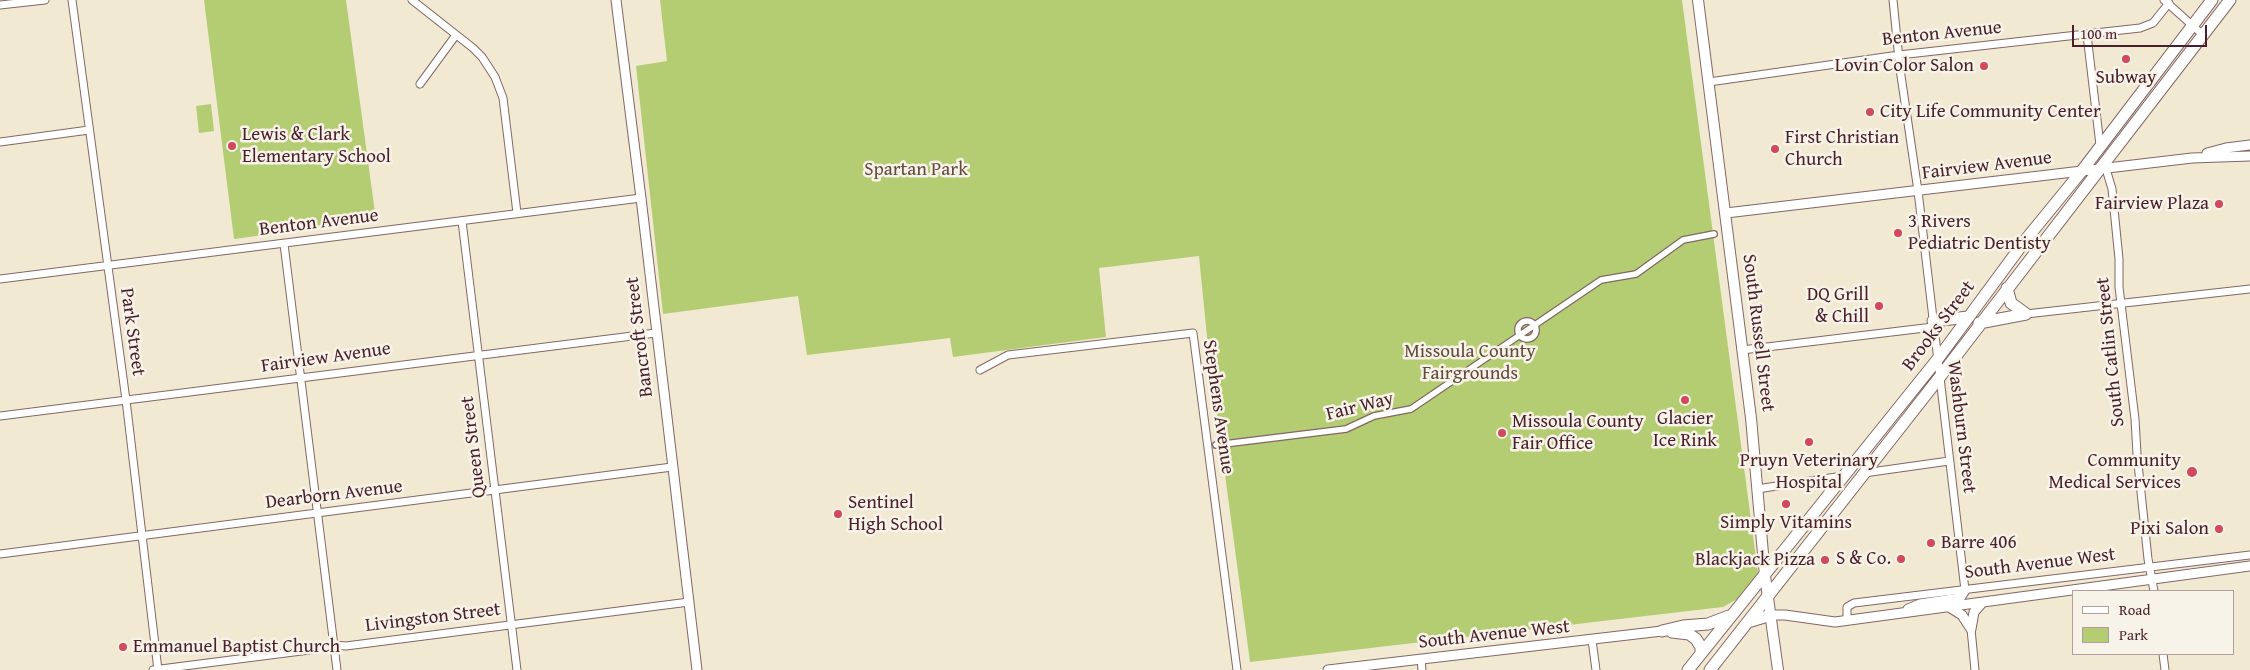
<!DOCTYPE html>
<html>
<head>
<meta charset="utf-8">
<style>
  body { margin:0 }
  #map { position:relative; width:2250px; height:670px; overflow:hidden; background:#f1e9d2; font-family:"Gentium Book Plus",serif }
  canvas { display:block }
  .legend { position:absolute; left:2072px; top:590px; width:162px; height:65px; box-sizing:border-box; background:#f7f3e8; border:1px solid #b29e9c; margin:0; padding:6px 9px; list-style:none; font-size:15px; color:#4a1f2b }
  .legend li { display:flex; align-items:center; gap:10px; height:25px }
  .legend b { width:25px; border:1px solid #b29e9c }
  .scale { position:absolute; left:2072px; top:25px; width:135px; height:22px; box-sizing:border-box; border:2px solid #4a1f2b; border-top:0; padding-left:6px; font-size:15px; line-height:18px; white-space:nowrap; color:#4a1f2b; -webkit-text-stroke:4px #f7f3e8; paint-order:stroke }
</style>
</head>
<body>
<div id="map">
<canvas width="2250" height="670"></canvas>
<ul class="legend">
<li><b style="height:6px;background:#fff"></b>Road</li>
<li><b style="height:14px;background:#b4cd72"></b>Park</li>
</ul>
<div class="scale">100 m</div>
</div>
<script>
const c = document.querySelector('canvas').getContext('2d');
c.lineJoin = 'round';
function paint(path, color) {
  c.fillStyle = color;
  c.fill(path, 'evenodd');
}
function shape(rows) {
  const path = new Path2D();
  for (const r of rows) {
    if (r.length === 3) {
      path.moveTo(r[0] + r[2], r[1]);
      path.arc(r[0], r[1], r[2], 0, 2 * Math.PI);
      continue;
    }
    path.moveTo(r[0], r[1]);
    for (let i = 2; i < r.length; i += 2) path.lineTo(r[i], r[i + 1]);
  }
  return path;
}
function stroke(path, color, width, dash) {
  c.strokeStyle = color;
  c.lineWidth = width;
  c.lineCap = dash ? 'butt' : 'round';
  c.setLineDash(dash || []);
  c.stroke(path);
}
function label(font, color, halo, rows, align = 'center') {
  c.font = font + ' "Gentium Book Plus",serif';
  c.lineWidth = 5;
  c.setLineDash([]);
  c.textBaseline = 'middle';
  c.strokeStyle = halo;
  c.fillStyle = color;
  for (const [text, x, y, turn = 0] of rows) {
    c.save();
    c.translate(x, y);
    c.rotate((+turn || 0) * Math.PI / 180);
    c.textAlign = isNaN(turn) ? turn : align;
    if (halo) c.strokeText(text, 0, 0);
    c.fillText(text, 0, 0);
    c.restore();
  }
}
paint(shape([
  [204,0,346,0,376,220,234,239],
  [660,0,1682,0,1758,573,1754,582,1746,594,1723,607,1250,662,1208,347,1199,256,1099,268,1106,337,953,357,950,338,807,355,798,296,663,314,636,66,667,61],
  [211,104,214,131,199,133,196,106]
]), '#b4cd72');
const pedestrian = shape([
  [1527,330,9],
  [1216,445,1346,429,1374,416,1411,409,1601,280,1636,274,1683,240,1714,234]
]);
const minor = shape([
  [72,0,126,400,158,670],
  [412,0,473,48,482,57,495,77,503,98,517,213],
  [1893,0,1900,69,1918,191,1965,590],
  [2164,0,2203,35],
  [0,5,45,0],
  [2087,35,2100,145],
  [1709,82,1899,55,2140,28,2153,23,2169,3],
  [420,84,456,35],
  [0,142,89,130],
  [2106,169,2112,189,2119,259,2119,287,2135,419,2137,454,2148,559,2154,591],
  [462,221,517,670],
  [284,244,337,670],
  [0,279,641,198],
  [2026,314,2250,289],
  [1742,350,1933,327],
  [980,370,1008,355,1193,333,1237,670],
  [0,416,656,333],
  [1864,473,1949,461],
  [1757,489,1843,476],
  [0,554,672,467],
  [1847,620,1847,607,1854,603,2250,555],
  [1971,629,1975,670],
  [1592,640,1596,670],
  [2163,654,2165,670],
  [1421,659,1422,670],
  [153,670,325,648,334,645,346,646,689,602]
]);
const tertiary = shape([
  [616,0,641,198,697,670],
  [2207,153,2226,148,2250,145],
  [1726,213,2192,158,2250,156],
  [1949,607,1962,615,1971,629],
  [1908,609,1920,604,1960,598,1965,590],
  [1771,615,1785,615,1835,622,2250,566],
  [1971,629,1974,612,1982,603],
  [1328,670,1662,631]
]);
const secondary = shape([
  [1698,0,1751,418,1765,576,1778,670]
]);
const trunk = shape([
  [2007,288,2011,303,2026,314],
  [1933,321,1968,317],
  [1979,323,2026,314],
  [1748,622,1771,615],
  [1662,631,1683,626,1708,624,1729,616],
  [1672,632,1689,634,1696,639,1701,647,1701,654],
  [1688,670,1937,360,2027,238,2081,172,2212,0],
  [1710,670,1939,378,2230,0]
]);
stroke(pedestrian, '#846665', 8);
stroke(minor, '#846665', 9);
stroke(tertiary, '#846665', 11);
stroke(secondary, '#846665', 12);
stroke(trunk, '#846665', 13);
stroke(pedestrian, '#fff', 5.5);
stroke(minor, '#fff', 7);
stroke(tertiary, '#fff', 9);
stroke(secondary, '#fff', 10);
stroke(trunk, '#fff', 11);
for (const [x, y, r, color] of [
  [2126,59,5,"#d1495b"],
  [1984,66,5,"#d1495b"],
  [1870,112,5,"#d1495b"],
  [232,146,5,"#d1495b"],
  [1775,149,5,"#d1495b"],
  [2219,204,5,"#d1495b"],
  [1898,233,5,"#d1495b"],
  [1879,306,5,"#d1495b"],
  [1685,400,5,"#d1495b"],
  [1502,433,5,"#d1495b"],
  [1809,442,5,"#d1495b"],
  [2192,472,6,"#d1495b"],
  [1786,504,5,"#d1495b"],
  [838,514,5,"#d1495b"],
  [2219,529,5,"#d1495b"],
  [1931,543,5,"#d1495b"],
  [1901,559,5,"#d1495b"],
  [1825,560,5,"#d1495b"],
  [123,647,5,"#d1495b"]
]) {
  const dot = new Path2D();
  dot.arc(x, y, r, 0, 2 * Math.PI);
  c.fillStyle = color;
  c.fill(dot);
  stroke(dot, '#f7f3e8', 2);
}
label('19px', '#4a1f2b', '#f7f3e8', [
  ["Benton Avenue",1942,34,-6],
  ["Fairview Avenue",1987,166,-7],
  ["Benton Avenue",319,223,-7],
  ["Brooks Street",1939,326,-53],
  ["Park Street",132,332,82],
  ["South Russell Street",1758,333,83],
  ["Bancroft Street",640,337,-97],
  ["South Catlin Street",2111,352,-96],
  ["Fairview Avenue",326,358,-8],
  ["Stephens Avenue",1218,407,82],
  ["Fair Way",1360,407,-14],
  ["Washburn Street",1961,427,83],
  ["Queen Street",474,447,-97],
  ["Dearborn Avenue",334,495,-7],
  ["South Avenue West",2040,564,-7],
  ["Livingston Street",433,618,-7],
  ["South Avenue West",1494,635,-6]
]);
label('19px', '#4a1f2b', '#f7f3e8', [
  ["Lovin Color Salon",1974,66,"right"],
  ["Subway",2126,78,"center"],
  ["City Life Community Center",1880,112],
  ["Lewis & Clark",242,135],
  ["Elementary School",242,157],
  ["First Christian",1785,138],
  ["Church",1785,160],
  ["Fairview Plaza",2209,204,"right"],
  ["3 Rivers",1908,222],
  ["Pediatric Dentisty",1908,244],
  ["DQ Grill",1869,295,"right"],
  ["& Chill",1869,317,"right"],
  ["Glacier",1685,419,"center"],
  ["Ice Rink",1685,441,"center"],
  ["Missoula County",1512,422],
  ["Fair Office",1512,444],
  ["Pruyn Veterinary",1809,461,"center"],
  ["Hospital",1809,483,"center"],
  ["Community",2181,461,"right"],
  ["Medical Services",2181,483,"right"],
  ["Sentinel",848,503],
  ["High School",848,525],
  ["Simply Vitamins",1786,523,"center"],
  ["Pixi Salon",2209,529,"right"],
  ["Barre 406",1941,543],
  ["S & Co.",1891,559,"right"],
  ["Blackjack Pizza",1815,560,"right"],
  ["Emmanuel Baptist Church",133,647]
], 'left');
label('19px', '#644a3d', '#f7f3e8', [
  ["Spartan Park",916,170],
  ["Missoula County",1470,352],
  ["Fairgrounds",1470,374]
]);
</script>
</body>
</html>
